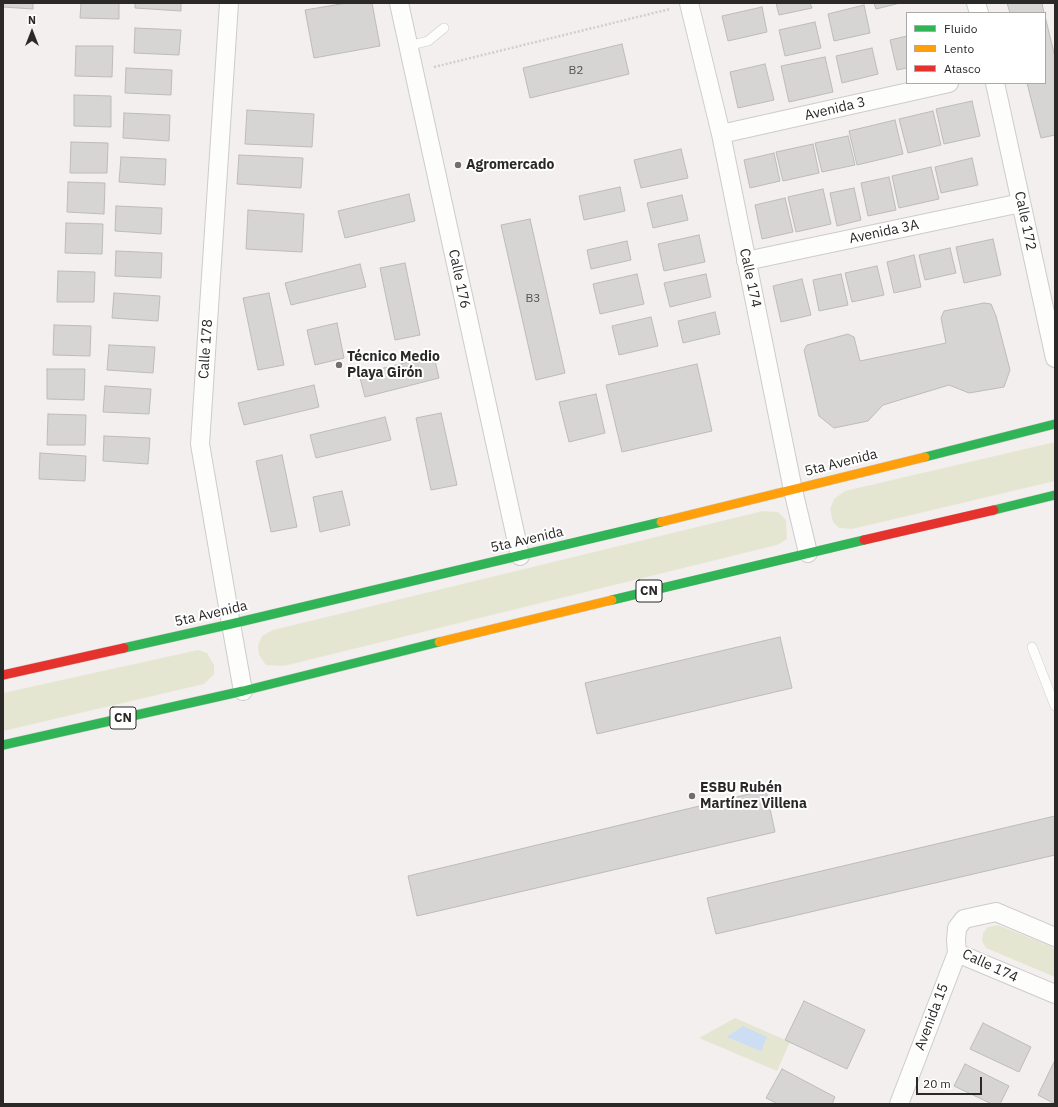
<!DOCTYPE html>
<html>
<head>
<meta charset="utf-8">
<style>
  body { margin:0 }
  #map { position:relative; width:1058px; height:1107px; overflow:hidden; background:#f2efee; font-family:"IBM Plex Sans",sans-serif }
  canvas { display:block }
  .frame { position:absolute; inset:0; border:4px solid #2b2828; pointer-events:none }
  .legend { position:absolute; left:906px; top:12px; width:140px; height:72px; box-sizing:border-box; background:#fff; border:1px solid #aaa9a9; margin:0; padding:5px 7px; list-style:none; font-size:12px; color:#2b2828 }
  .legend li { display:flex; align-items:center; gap:8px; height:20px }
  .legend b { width:20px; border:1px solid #aaa9a9 }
  .north { position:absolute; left:12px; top:12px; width:40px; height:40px; -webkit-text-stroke:3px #fff; paint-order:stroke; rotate:0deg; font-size:11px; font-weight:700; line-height:16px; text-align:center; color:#2b2828 }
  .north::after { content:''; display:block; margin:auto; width:14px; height:18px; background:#2b2828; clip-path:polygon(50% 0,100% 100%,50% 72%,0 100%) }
  .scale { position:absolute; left:916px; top:1077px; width:66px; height:18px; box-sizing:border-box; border:2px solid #2b2828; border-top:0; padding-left:5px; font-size:12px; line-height:14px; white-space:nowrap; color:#2b2828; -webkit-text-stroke:3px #fff; paint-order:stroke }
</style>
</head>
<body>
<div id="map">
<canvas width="1058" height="1107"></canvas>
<div class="frame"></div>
<ul class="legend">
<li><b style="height:5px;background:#30b455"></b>Fluido</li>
<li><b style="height:5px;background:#ff9f0a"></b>Lento</li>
<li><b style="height:5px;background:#e5322d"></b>Atasco</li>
</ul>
<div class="north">N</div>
<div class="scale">20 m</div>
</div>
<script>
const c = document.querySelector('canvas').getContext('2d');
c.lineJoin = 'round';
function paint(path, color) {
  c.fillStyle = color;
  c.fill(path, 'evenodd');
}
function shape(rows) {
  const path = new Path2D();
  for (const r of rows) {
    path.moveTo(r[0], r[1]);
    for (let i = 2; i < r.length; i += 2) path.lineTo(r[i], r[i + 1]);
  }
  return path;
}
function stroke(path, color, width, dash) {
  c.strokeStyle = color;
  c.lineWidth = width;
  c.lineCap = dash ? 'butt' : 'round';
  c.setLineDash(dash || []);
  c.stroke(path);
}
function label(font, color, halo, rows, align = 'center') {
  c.font = font + ' "IBM Plex Sans",sans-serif';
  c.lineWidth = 4;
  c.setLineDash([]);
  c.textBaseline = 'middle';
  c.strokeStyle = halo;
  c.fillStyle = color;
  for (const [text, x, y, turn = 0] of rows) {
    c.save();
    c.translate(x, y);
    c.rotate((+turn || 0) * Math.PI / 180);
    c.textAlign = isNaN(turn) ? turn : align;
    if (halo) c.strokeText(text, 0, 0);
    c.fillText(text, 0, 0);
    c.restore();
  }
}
paint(shape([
  [1055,442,1055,481,852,529,839,528,833,522,830,509,834,499,845,491],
  [763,511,778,512,786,520,787,539,777,545,284,666,266,665,259,655,258,646,262,636,273,630],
  [198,650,207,653,214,665,214,674,204,684,3,731,3,693],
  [998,925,1055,948,1055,977,986,948,982,941,983,933,988,927],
  [735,1018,790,1042,777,1071,699,1038]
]), '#e5e6d2');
paint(shape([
  [743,1026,767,1037,761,1051,727,1037]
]), '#ccddf4');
const building = shape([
  [3,3,33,3,33,9,3,7,3,3],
  [81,3,119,3,119,19,80,18,81,3],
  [135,3,181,3,181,11,135,8,135,3],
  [347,3,372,3,380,46,314,58,305,10,347,3],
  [776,3,810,3,812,8,779,15,776,3],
  [874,3,900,3,876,9,874,3],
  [1007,3,1042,3,1044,13,1010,13,1007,3],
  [864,5,870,33,834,41,828,14,864,5],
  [762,7,767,32,728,41,722,16,762,7],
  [1045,16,1055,57,1055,135,1041,138,1027,83,1045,83,1045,16],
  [815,22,821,48,785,56,779,30,815,22],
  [135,28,181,30,179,55,134,53,135,28],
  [907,36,907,68,897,70,890,40,907,36],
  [622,44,629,74,530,98,523,68,622,44],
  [76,46,113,46,112,77,75,76,76,46],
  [872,48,878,74,842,83,836,56,872,48],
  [825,57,833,92,789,102,781,66,825,57],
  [765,64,774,100,738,108,730,72,765,64],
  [126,68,172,70,171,95,125,93,126,68],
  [74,95,111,96,111,127,74,126,74,95],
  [972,101,980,136,944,144,936,109,972,101],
  [247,110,314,114,312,147,245,144,247,110],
  [933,111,941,145,908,153,899,119,933,111],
  [124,113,170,115,169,141,123,138,124,113],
  [895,120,903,154,857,165,849,131,895,120],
  [848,136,855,165,822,172,815,143,848,136],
  [71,142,108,143,107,173,70,173,71,142],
  [813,144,819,173,783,181,776,152,813,144],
  [681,149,688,178,641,188,634,160,681,149],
  [774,153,780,181,750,188,744,160,774,153],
  [239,155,303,158,301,188,237,184,239,155],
  [121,157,166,159,165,185,119,182,121,157],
  [972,158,978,185,941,193,935,167,972,158],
  [931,167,939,199,899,208,892,176,931,167],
  [889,177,896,210,868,216,861,183,889,177],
  [68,182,105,183,104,214,67,212,68,182],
  [620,187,625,211,584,220,579,196,620,187],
  [854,188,861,220,837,226,830,193,854,188],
  [823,189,831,224,796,232,788,197,823,189],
  [409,194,415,221,345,238,338,211,409,194],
  [682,195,688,220,653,228,647,203,682,195],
  [785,198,793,232,762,239,755,205,785,198],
  [116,206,162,208,161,234,115,231,116,206],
  [248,210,304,214,302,252,246,249,248,210],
  [530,219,565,373,536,380,501,225,530,219],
  [66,223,103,224,102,254,65,253,66,223],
  [699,235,705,262,664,271,658,244,699,235],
  [993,239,1001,275,964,283,956,247,993,239],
  [627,241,631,260,591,269,587,250,627,241],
  [950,248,956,273,925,280,919,255,950,248],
  [116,251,162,253,161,278,115,276,116,251],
  [914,255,921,287,894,293,887,262,914,255],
  [405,263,420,335,395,340,380,268,405,263],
  [360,264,366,287,291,305,285,283,360,264],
  [877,266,884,295,852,302,845,273,877,266],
  [58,271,95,272,94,302,57,302,58,271],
  [637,274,644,304,600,314,593,284,637,274],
  [706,274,711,297,670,307,664,283,706,274],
  [841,274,848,305,819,311,813,280,841,274],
  [802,279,811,315,781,322,773,286,802,279],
  [114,293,160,296,158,321,112,318,114,293],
  [269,293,284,365,258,370,243,298,269,293],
  [984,303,991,304,996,316,1010,370,1004,387,969,393,949,385,883,405,868,421,834,428,819,416,804,350,807,345,848,334,854,337,860,361,946,343,941,318,944,311,984,303],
  [715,312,720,334,683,343,678,321,715,312],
  [651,317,658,346,619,355,612,326,651,317],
  [337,323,344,358,315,365,307,330,337,323],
  [54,325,91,326,90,356,53,355,54,325],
  [109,345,155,347,153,373,107,370,109,345],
  [434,356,439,378,365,397,359,374,434,356],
  [697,364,712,431,622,452,606,385,697,364],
  [47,369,85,369,84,400,47,399,47,369],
  [314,385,319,407,244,425,238,403,314,385],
  [105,386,151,389,149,414,103,412,105,386],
  [596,394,605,433,569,442,559,402,596,394],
  [441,413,457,485,431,490,416,418,441,413],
  [48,414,86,415,85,445,47,445,48,414],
  [385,417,391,440,316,458,310,435,385,417],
  [104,436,150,438,148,464,103,461,104,436],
  [40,453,86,456,85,481,39,479,40,453],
  [282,455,297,527,271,532,256,461,282,455],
  [342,491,350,525,320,532,313,497,342,491],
  [780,637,792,688,597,734,585,683,780,637],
  [766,790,775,832,417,916,408,876,766,790],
  [1055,816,1055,855,716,934,707,898,1055,816],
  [804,1001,865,1030,847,1069,785,1040,804,1001],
  [983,1023,1031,1047,1019,1072,970,1049,983,1023],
  [1055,1060,1055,1104,1038,1095,1055,1060],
  [965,1064,1009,1086,1000,1104,992,1104,954,1086,965,1064],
  [782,1069,835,1097,832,1104,778,1104,766,1098,782,1069]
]);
paint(building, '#d7d5d4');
stroke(building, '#bdbbba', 1);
const lane = shape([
  [408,46,428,41,444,28],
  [1032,647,1055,706]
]);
const street = shape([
  [229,3,200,444,231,624,243,691],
  [399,3,520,556],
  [689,3,721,134,793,490,808,553],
  [976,3,979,13],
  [995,83,1055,358],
  [721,134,949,83],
  [746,261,1021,203],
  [1055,937,996,912,964,919,957,928,956,940,957,953,1055,994],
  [899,1104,957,953]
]);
const fast = shape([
  [925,457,1055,424],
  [994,510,1055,495],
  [612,600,864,540],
  [124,648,231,624,661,522],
  [3,745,243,691,439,642]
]);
const slow = shape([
  [661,522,925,457],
  [439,642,612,600]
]);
const jam = shape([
  [864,540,994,510],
  [3,675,124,648]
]);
stroke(lane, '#cecccb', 10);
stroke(street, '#cecccb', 20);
stroke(fast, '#cecccb', 10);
stroke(slow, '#cecccb', 10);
stroke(jam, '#cecccb', 10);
stroke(shape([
  [434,67,670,9]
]), '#d0cece', 2.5, [2, 2]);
stroke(lane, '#fdfdfc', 9);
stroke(street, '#fdfdfc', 18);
stroke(fast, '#30b455', 9);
stroke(slow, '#ff9f0a', 9);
stroke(jam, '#e5322d', 9);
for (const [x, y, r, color] of [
  [458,165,4,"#716e6d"],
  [339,365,4,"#716e6d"],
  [692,796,4,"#716e6d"]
]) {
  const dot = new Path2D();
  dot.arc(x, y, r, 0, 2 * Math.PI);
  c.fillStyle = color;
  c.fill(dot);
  stroke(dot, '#fff', 1.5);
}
label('12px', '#565353', null, [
  ["B2",576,71],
  ["B3",533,299]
]);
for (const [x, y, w] of [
  [649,591,26],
  [123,718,26]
]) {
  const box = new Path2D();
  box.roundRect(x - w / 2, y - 11, w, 22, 3);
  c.fillStyle = '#fff';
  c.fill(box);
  stroke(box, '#2b2828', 1);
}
label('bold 13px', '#2b2828', null, [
  ["CN",649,591],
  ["CN",123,718]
]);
label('14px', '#2b2828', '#fff', [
  ["Avenida 3",835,109,-13],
  ["Calle 172",1025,221,78],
  ["Avenida 3A",884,232,-12],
  ["Calle 174",750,278,78],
  ["Calle 176",459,279,78],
  ["Calle 178",206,349,-86],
  ["5ta Avenida",841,463,-14],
  ["5ta Avenida",527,540,-13],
  ["5ta Avenida",211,614,-13],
  ["Calle 174",990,966,25],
  ["Avenida 15",932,1017,-69]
]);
label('bold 14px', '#2b2828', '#fff', [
  ["Agromercado",466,165],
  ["Técnico Medio",347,357],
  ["Playa Girón",347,373],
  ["ESBU Rubén",700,788],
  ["Martínez Villena",700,804]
], 'left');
</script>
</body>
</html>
